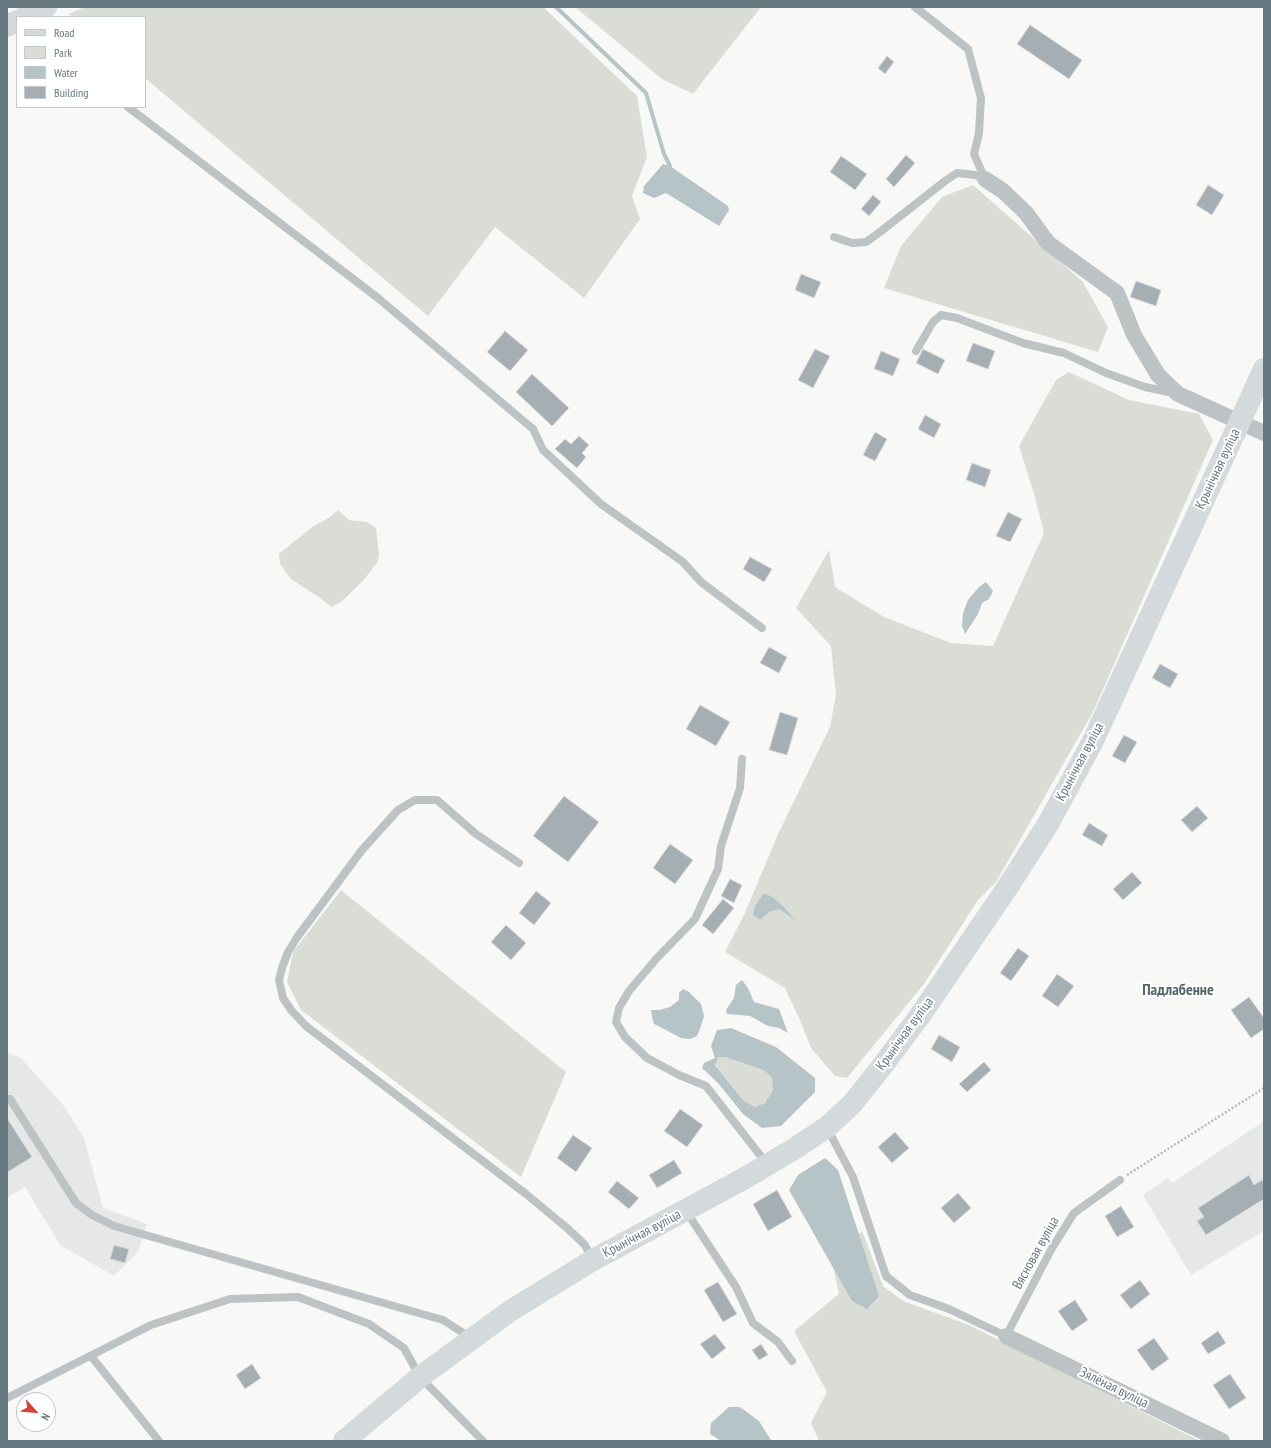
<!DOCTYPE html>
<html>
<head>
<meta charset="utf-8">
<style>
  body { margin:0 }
  #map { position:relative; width:1271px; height:1448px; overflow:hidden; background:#f8f8f6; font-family:"PT Sans Narrow",sans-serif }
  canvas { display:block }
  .frame { position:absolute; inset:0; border:8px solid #66787f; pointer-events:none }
  .legend { position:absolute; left:16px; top:16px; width:130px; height:92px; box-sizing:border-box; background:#fff; border:1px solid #c2c9cc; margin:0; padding:5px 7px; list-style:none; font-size:12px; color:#66787f }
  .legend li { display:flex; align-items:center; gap:8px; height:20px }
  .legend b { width:20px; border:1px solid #c2c9cc }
  .north { position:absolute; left:16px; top:1392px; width:40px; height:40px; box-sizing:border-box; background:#fff; border:1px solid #c2c9cc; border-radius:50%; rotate:117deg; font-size:11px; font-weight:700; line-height:16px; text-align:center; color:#66787f }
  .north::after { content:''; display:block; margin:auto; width:14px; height:18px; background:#d64339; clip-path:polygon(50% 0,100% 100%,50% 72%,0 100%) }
</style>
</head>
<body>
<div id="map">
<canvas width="1271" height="1448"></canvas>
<div class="frame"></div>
<ul class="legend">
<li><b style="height:5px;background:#d4d9db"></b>Road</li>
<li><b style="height:11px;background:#d9ddd6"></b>Park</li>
<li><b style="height:11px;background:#b7c4c7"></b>Water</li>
<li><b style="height:11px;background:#a5afb3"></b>Building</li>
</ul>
<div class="north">N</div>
</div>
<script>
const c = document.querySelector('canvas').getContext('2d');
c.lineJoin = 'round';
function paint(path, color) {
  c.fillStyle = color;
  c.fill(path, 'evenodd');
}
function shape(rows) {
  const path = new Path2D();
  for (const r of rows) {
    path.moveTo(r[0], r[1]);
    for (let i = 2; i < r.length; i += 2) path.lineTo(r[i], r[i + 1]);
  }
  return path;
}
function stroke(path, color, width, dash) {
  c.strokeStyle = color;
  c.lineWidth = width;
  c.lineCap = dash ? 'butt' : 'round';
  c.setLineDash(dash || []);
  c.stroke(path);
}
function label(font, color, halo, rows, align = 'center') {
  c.font = font + ' "PT Sans Narrow",sans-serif';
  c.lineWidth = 4;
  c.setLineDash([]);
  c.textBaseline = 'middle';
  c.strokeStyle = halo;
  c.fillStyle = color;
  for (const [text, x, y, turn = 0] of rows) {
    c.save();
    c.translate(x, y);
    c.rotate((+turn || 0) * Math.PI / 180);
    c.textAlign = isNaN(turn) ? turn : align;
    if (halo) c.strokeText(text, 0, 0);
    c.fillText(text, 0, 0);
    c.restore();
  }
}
paint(shape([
  [7,1052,21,1058,64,1106,84,1138,103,1208,147,1224,138,1252,114,1276,60,1245,25,1187,7,1198],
  [1264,1121,1264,1231,1191,1275,1143,1195,1168,1178,1172,1183]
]), '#e6e8e7');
paint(shape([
  [85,7,543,7,637,96,647,157,632,196,640,219,584,298,495,227,428,316,145,78,145,17,72,17,69,14],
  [575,7,761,7,693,94,662,79],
  [973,185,1083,282,1108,327,1098,352,884,288,901,246,942,197],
  [1069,372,1129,400,1199,414,1213,440,1093,712,996,882,978,900,924,984,847,1078,835,1076,811,1048,800,1020,785,988,725,952,744,915,779,832,830,727,836,695,831,646,796,608,829,550,835,587,884,617,951,643,993,646,1044,533,1035,497,1019,446,1056,380],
  [338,510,349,520,367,522,376,528,379,555,377,563,362,582,342,601,332,607,320,598,291,579,280,564,279,554,312,527,330,517],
  [341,890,566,1072,521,1177,301,1010,287,982,293,952],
  [717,1057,725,1057,763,1070,773,1077,773,1090,765,1103,755,1107,744,1101,715,1064],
  [862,1231,883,1286,903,1301,969,1325,1200,1441,819,1441,811,1423,827,1392,794,1331,839,1294,830,1252,854,1240]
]), '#d9ddd6');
paint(shape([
  [663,164,670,166,728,206,729,210,719,226,666,193,654,198,643,193,644,186],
  [986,582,993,591,989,599,982,603,978,614,965,634,962,626,963,613,968,600,979,587],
  [764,893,774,898,784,907,795,920,779,909,769,912,760,920,753,915,755,906],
  [742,980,748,988,754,1002,779,1009,788,1033,779,1028,768,1026,750,1016,727,1014,726,1010,734,998,736,985],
  [683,989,689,992,701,1004,704,1016,700,1029,697,1036,690,1039,681,1038,660,1027,654,1024,652,1017,651,1010,660,1010,670,1007,679,1000,679,993],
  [731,1028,776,1047,815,1078,815,1092,781,1126,762,1128,743,1114,718,1083,702,1068,704,1063,715,1058,711,1046,717,1030],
  [718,1057,725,1057,763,1070,772,1077,773,1090,765,1103,755,1107,744,1101,715,1065],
  [825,1158,838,1170,879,1296,867,1309,852,1301,789,1190,798,1175],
  [729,1407,740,1407,759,1421,771,1440,721,1441,710,1434,711,1423]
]), '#b7c4c7');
stroke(shape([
  [556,7,646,93,664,154,670,166]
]), '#b7c4c7', 4);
const building = shape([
  [1030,25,1082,60,1069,79,1017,44,1030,25],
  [887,56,894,62,885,74,878,68,887,56],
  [906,155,915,163,894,187,886,179,906,155],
  [841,156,867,174,855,190,830,172,841,156],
  [1208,185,1224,195,1212,215,1196,205,1208,185],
  [873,195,881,202,869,216,861,209,873,195],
  [801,274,821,282,814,298,795,290,801,274],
  [1136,281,1161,290,1156,306,1130,297,1136,281],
  [505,331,528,350,510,371,487,352,505,331],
  [973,343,995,351,988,369,966,361,973,343],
  [815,349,830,356,813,388,798,380,815,349],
  [923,349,945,360,938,374,916,363,923,349],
  [881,351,900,359,893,376,874,369,881,351],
  [532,374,569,408,552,426,516,392,532,374],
  [925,415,941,424,934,438,918,429,925,415],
  [875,432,887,439,875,461,863,455,875,432],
  [579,436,589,445,582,453,586,457,577,468,555,449,565,439,571,444,579,436],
  [972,463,991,470,985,487,966,480,972,463],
  [1008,512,1022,519,1010,542,996,536,1008,512],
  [750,557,772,569,764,582,743,569,750,557],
  [769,647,787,657,779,673,760,663,769,647],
  [1160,664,1178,674,1170,688,1152,678,1160,664],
  [700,705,730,722,716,746,686,729,700,705],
  [780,712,798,718,787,755,769,750,780,712],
  [1124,735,1137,742,1125,763,1112,756,1124,735],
  [564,796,599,822,568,862,533,836,564,796],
  [1197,806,1208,818,1192,832,1181,820,1197,806],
  [1089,823,1108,835,1102,846,1082,835,1089,823],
  [670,844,693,860,675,884,653,868,670,844],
  [1132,872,1142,883,1123,900,1113,889,1132,872],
  [730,879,742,885,734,903,721,896,730,879],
  [536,891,551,903,534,925,519,913,536,891],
  [723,899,734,908,713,934,702,925,723,899],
  [506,925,526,943,511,960,491,942,506,925],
  [1018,948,1029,956,1011,981,1000,973,1018,948],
  [1057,974,1074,986,1058,1007,1042,996,1057,974],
  [1249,997,1264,1018,1264,1029,1251,1038,1231,1010,1249,997],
  [939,1035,960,1047,952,1062,931,1049,939,1035],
  [984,1062,991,1070,967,1092,959,1084,984,1062],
  [680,1109,703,1125,687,1147,664,1131,680,1109],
  [7,1118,32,1157,8,1172,7,1171,7,1118],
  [895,1132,909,1148,892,1163,878,1147,895,1132],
  [573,1135,592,1148,576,1172,557,1158,573,1135],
  [674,1160,682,1173,657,1188,649,1175,674,1160],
  [1249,1175,1254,1185,1262,1180,1264,1183,1264,1199,1206,1235,1197,1221,1204,1217,1198,1208,1249,1175],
  [617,1181,639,1198,629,1209,608,1192,617,1181],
  [777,1190,792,1217,768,1231,753,1204,777,1190],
  [958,1193,971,1208,954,1223,941,1208,958,1193],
  [1121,1206,1134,1227,1117,1237,1105,1216,1121,1206],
  [114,1245,129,1249,125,1263,110,1259,114,1245],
  [1140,1280,1150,1294,1131,1309,1120,1295,1140,1280],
  [718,1282,737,1314,723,1322,704,1290,718,1282],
  [1075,1300,1088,1320,1072,1331,1058,1311,1075,1300],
  [1218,1331,1226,1343,1208,1354,1201,1343,1218,1331],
  [715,1334,726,1348,712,1359,700,1344,715,1334],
  [1154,1338,1169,1359,1152,1371,1137,1350,1154,1338],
  [761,1344,768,1355,759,1360,752,1350,761,1344],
  [252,1364,261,1378,245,1389,236,1375,252,1364],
  [1230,1374,1246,1398,1229,1409,1213,1385,1230,1374]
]);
paint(building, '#a5afb3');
stroke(building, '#dadad8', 1);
stroke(shape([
  [1127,1175,1264,1088]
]), '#b8bcbe', 2.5, [2, 2]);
stroke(shape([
  [915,7,968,49,981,98,979,133,974,154,985,179],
  [128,107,378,298,533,429,543,450,601,504,683,562,701,582,762,628],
  [834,237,852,243,866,242,880,232,945,181,957,173,975,175,985,179],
  [916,351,933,322,941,315,957,318,1023,343,1064,353,1106,373,1145,387,1173,393],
  [742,759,740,788,721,846,718,869,695,919,657,958,629,991,619,1008,616,1022,625,1037,647,1058,679,1075,706,1086,767,1164],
  [519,863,476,834,437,800,415,800,398,810,362,850,298,936,288,952,282,968,279,980,283,998,291,1010,306,1026,526,1194,567,1228,584,1244,593,1259],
  [10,1099,76,1203,92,1215,114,1226,443,1320,471,1338],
  [827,1128,853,1177,886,1276,910,1295,949,1309,1006,1336,1052,1248,1074,1213,1120,1180],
  [686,1211,736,1287,753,1323,778,1342,792,1361],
  [91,1356,159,1441],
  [7,1398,151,1325,230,1299,298,1297,369,1324,404,1348,420,1377,483,1441]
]), '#bdc3c5', 8);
stroke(shape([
  [985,179,1003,191,1026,213,1048,243,1117,293,1134,335,1158,375,1178,394,1264,433],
  [1006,1336,1222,1441]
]), '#bdc3c5', 16);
stroke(shape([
  [25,17,46,7],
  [7,26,17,21],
  [344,1441,420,1377,510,1311,593,1260,745,1178,794,1149,827,1127,852,1104,880,1069,919,1017,1007,888,1048,824,1093,741,1264,369]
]), '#d4d9db', 22);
label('14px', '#66787f', '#fff', [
  ["Крынічная вуліца",1218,469,-65],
  ["Крынічная вуліца",1080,762,-62],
  ["Крынічная вуліца",905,1034,-54],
  ["Крынічная вуліца",642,1234,-28],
  ["Вясновая вуліца",1036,1253,-61],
  ["Зялёная вуліца",1114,1388,26]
]);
label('bold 16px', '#57656a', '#fff', [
  ["Падлабенне",1178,990]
]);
</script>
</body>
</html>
